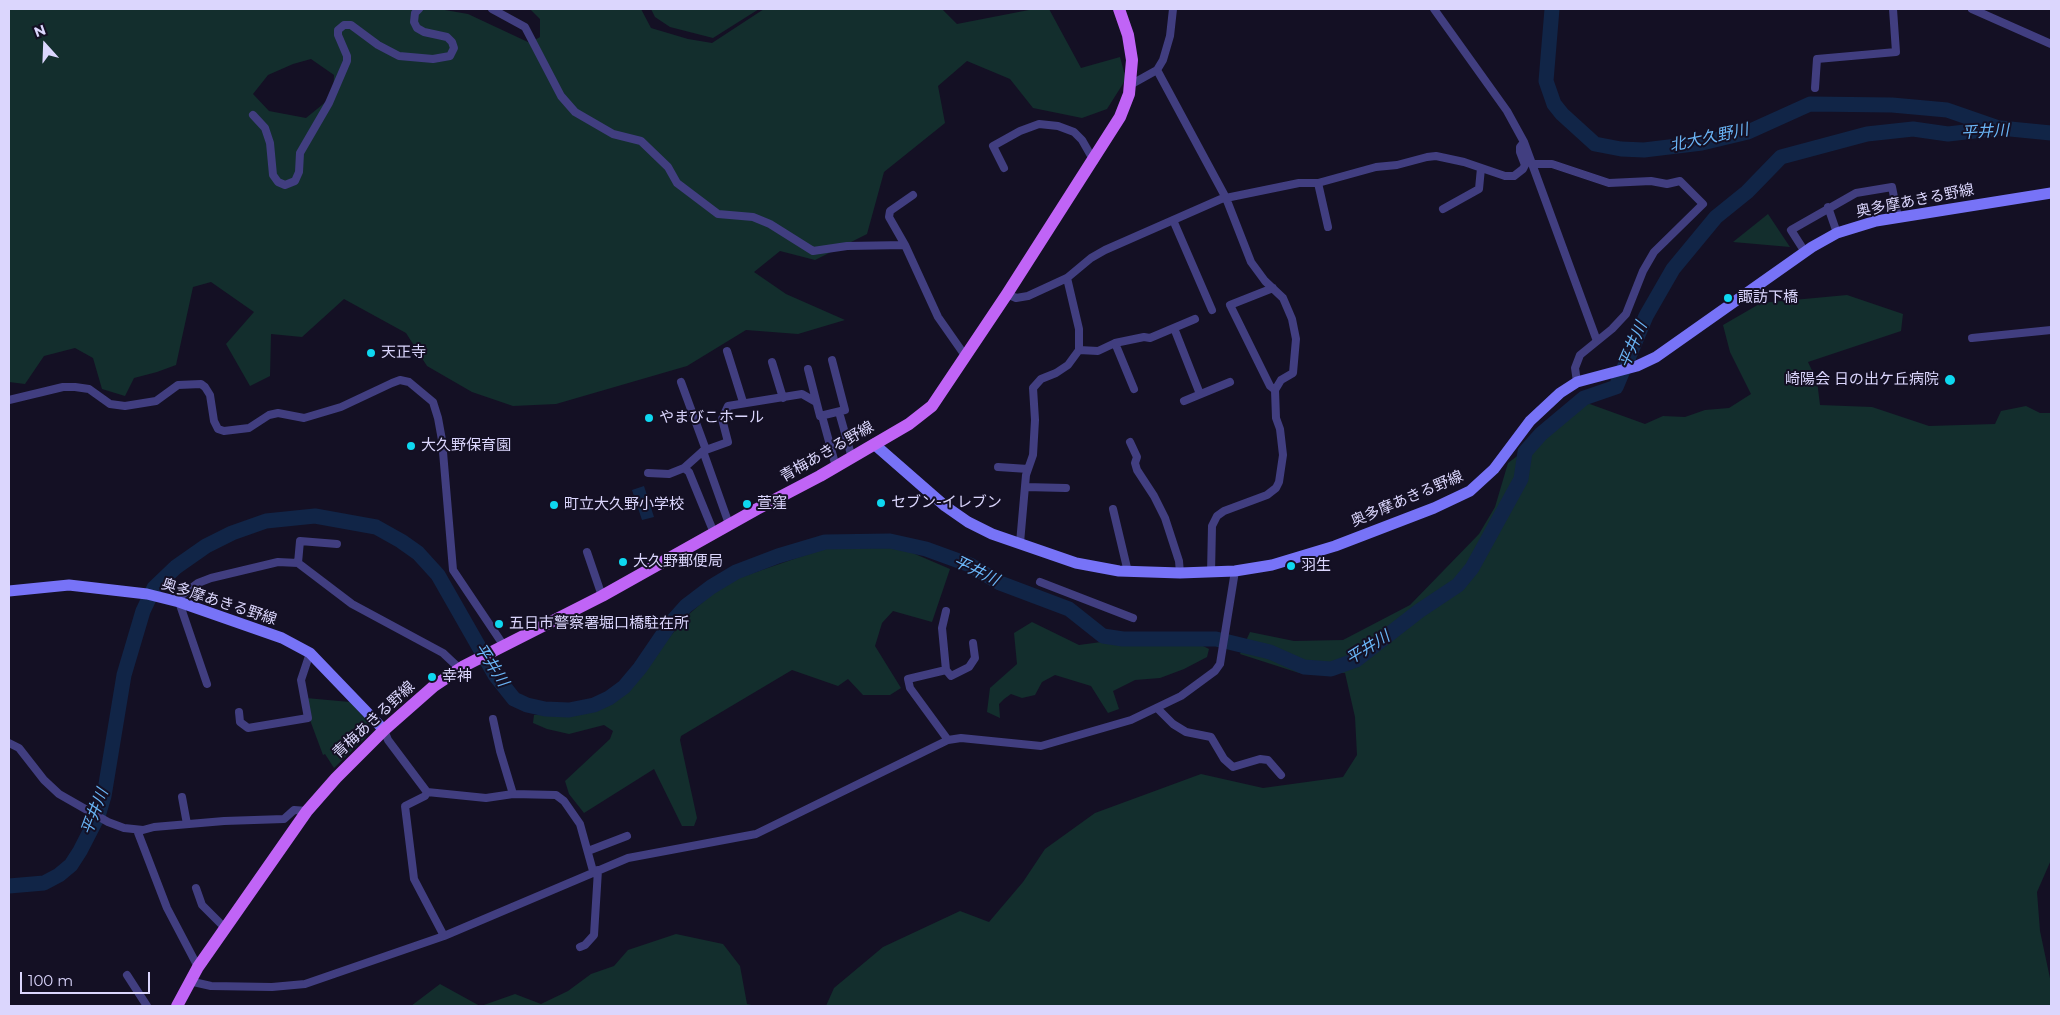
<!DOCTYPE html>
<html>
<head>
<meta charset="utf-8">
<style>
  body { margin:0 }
  #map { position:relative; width:2060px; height:1015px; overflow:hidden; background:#141024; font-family:Montserrat,sans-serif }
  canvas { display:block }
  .frame { position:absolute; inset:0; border:10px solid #dbd6fd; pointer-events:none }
  .north { position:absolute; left:20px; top:20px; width:50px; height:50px; -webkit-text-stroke:4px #141024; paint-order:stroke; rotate:340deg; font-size:14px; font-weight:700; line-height:20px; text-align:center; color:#dbd6fd }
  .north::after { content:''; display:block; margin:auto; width:18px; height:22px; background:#dbd6fd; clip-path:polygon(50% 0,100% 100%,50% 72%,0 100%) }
  .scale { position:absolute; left:20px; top:972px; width:130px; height:22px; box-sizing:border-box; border:2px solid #dbd6fd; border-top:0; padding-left:6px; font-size:15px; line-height:18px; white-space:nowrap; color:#dbd6fd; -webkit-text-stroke:4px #141024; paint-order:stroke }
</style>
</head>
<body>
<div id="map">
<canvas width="2060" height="1015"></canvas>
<div class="frame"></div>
<div class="north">N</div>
<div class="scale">100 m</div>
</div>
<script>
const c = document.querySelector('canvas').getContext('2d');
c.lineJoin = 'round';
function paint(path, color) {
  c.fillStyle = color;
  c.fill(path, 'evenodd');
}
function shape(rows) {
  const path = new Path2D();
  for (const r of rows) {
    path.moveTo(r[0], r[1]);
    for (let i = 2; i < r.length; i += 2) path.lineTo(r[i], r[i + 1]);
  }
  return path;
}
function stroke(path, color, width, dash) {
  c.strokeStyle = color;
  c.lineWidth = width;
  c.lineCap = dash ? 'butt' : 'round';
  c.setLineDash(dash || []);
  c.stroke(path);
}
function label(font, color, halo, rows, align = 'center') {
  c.font = font + ' Montserrat,"Noto Sans JP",sans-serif';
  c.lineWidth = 4;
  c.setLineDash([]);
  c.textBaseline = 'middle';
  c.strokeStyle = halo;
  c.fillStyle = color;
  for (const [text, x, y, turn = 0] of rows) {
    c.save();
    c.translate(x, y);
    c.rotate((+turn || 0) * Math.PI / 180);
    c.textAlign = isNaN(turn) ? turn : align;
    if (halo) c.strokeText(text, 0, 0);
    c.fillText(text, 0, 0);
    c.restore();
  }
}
paint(shape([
  [9,9,439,9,468,14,530,43,540,37,540,19,530,9,641,9,651,28,688,39,712,43,764,9,942,9,957,24,1034,9,1049,9,1081,68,1120,57,1126,79,1107,109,1082,118,1033,108,1010,79,967,61,938,86,945,123,884,172,867,234,815,260,780,251,754,272,786,294,845,320,798,334,746,330,687,366,556,404,513,406,472,392,427,366,406,333,344,299,302,337,271,334,270,376,250,386,226,344,254,312,211,282,193,287,176,365,157,372,134,378,125,396,102,389,93,358,75,348,44,356,25,384,9,382],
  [311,59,334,75,333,96,306,118,269,111,253,94,268,75,293,64],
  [651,9,759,9,713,38,670,27,655,17],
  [1768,214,1790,247,1733,242],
  [1847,295,1903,314,1901,331,1808,362,1817,381,1820,405,1872,407,1929,426,1995,424,2001,411,2026,406,2040,413,2051,413,2051,860,2037,892,2040,931,2051,983,2051,1006,826,1006,834,988,883,947,960,911,989,922,1023,882,1045,849,1095,813,1201,774,1263,788,1343,777,1357,755,1355,717,1345,673,1299,673,1240,654,1250,632,1294,641,1343,640,1410,605,1479,534,1495,507,1508,463,1587,403,1645,424,1663,416,1685,417,1705,410,1729,408,1751,394,1730,352,1723,325,1761,303],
  [826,548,901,548,950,569,932,622,893,611,882,623,875,646,901,688,890,695,863,695,848,679,838,686,792,670,681,736,680,740,697,818,694,826,682,826,654,769,584,813,569,794,565,781,610,739,613,731,604,725,569,734,547,729,533,723,534,715,588,712,634,680,687,616,724,583],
  [1032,622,1079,645,1116,640,1203,646,1209,649,1207,657,1184,669,1160,678,1135,680,1113,691,1119,709,1108,713,1091,686,1055,675,1042,682,1035,695,1022,698,1011,694,1004,699,999,704,1000,718,987,712,990,688,1017,664,1014,633],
  [306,698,350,702,370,724,370,730,365,738,334,768,325,754,323,755,310,720],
  [676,934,723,944,740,966,747,1004,756,1006,481,1006,515,994,541,1004,568,991,591,974,614,966,628,950],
  [440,984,480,1006,411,1006]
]), '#132e2d');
paint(shape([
  [644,486,654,517,642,520,632,490]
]), '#112547');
stroke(shape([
  [1552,9,1546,81,1554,104,1562,114,1595,144,1621,149,1644,150,1702,143,1748,132,1810,104,1892,105,1947,110,1996,127],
  [9,886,44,883,59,875,71,865,80,851,98,816,104,796,124,675,143,611,154,588,176,567,206,546,232,533,266,521,315,516,376,527,401,541,418,553,438,575,495,675,514,699,527,705,545,709,569,710,594,705,609,698,624,687,640,668,670,624,686,606,711,587,736,572,778,556,825,542,890,541,926,549,970,565,1000,583,1069,609,1103,636,1123,639,1216,639,1270,652,1304,667,1331,669,1356,660,1419,611,1458,585,1472,568,1521,479,1525,452,1541,434,1584,398,1616,387,1646,316,1673,269,1716,217,1747,192,1781,157,1867,134,1913,129,1948,134,2000,128,2051,133]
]), '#112547', 15);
stroke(shape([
  [492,9,525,27,561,96,575,112,613,134,641,141,668,167,677,183,718,214,753,217,770,224,813,251,847,246,905,245,938,317,966,357],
  [1434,9,1507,111,1524,142,1597,341],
  [1972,9,2051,44],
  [1157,70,1226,198,1251,262,1265,281,1283,298,1292,319,1296,339,1293,373,1281,380,1275,390,1276,418,1280,429,1283,455,1279,482,1276,488,1267,495,1224,511,1217,516,1212,526,1211,573],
  [1130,85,1157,70,1163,60,1170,36,1173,9],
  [1815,88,1817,59,1896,52,1893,9],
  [253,115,265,128,270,143,273,175,278,182,285,185,295,181,299,172,300,153,329,103,347,61,347,56,338,35,338,30,344,25,351,25,378,45,399,56,433,59,450,56,454,48,452,42,447,37,424,32,417,28,414,22,415,13,419,9],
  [1533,164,1552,164,1609,183,1651,181,1667,184,1680,181,1703,204,1654,252,1643,271,1626,314,1612,329,1580,355,1575,368,1577,382],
  [1004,168,993,146,1020,131,1039,124,1058,126,1074,132,1082,140,1094,161],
  [1318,183,1328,227],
  [1828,207,1837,233],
  [1443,209,1479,189,1481,168],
  [1173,220,1212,310],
  [905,245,889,217,890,211,913,195],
  [1805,252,1791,230,1856,193,1892,187,1898,217],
  [1273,288,1230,305,1270,386,1275,390],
  [1007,294,1016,298,1028,296,1067,278,1091,258,1105,250,1221,199,1299,183,1318,183,1376,167,1397,165,1427,157,1436,156,1464,162,1505,176,1514,176,1523,169,1525,165,1520,152,1520,147,1524,142],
  [1174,328,1200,394],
  [1972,338,2051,330],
  [1115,343,1134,389],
  [1079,350,1098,351,1115,343,1144,337,1150,338,1195,319],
  [727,351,743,402],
  [772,362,783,398],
  [808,369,820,416,845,410,832,360],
  [681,382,706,450],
  [9,400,63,387,75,387,89,389,110,404,125,406,156,401,178,385,201,384,205,387,210,395,214,421,218,429,224,431,249,428,269,415,278,413,304,418,341,407,392,383,400,380,409,382,433,402,438,418,442,440,453,570,504,646],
  [1184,401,1230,382],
  [839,412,852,458],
  [822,416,836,467],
  [1130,442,1137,457,1135,463,1137,470,1154,496,1165,518,1179,561,1180,573],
  [703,451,729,524],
  [998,467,1028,469],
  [684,468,689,472,714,533],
  [648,473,669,474,684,468,703,451,728,442,722,419,728,406,802,394,816,402],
  [1025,487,1066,488],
  [1113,509,1128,572],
  [1020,543,1026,475,1033,455,1035,420,1033,388,1041,379,1056,373,1068,365,1079,350,1079,329,1067,278],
  [587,552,602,596],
  [298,563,300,541,337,544],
  [1040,582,1133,618],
  [946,611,942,628,946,670,951,676,969,667,975,658,973,643],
  [946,670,908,679,910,688,948,740],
  [207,684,179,602,182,595,198,583,211,578,278,562,298,563,352,604,443,653,460,669],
  [1158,709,1173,724,1186,732,1211,737,1224,759,1233,767,1260,759,1268,760,1281,775],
  [239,712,240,722,248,728,308,718,301,680,310,653],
  [493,719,500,751,513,794],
  [384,730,388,740,427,792,486,798,513,794,556,795,564,801,580,824,593,871],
  [9,743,19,748,44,780,59,794,108,822,124,828,143,830,154,827,224,821,284,819,294,810,307,811],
  [427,792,425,796,405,806,414,879,444,936],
  [182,797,187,824],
  [137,830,167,908,198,967],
  [588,851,627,836],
  [196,888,202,905,225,928],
  [580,947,585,945,594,935,598,870],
  [127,975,147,1006],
  [189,981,211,986,272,987,305,984,444,936,628,858,756,834,948,740,961,738,1041,746,1131,720,1181,696,1215,671,1220,664,1235,571]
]), '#413e80', 8);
stroke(shape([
  [874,444,945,506,968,522,992,534,1076,563,1119,571,1180,573,1235,571,1272,565,1335,546,1434,508,1470,491,1494,469,1530,421,1560,393,1577,382,1637,366,1656,357,1812,247,1837,233,1876,221,2051,193],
  [9,591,69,585,147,594,179,602,282,638,310,653,384,730]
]), '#7773f7', 11);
stroke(shape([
  [177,1006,198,967,307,811,336,778,384,730,434,686,464,666,602,596,757,509,820,476,909,424,932,406,1007,294,1120,117,1129,94,1132,60,1128,35,1119,9]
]), '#c064f6', 12);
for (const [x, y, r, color] of [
  [1728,298,5,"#0ed8f0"],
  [371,353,5,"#0ed8f0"],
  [1950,380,6,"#0ed8f0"],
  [649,418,5,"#0ed8f0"],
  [411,446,5,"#0ed8f0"],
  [881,503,5,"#0ed8f0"],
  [747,504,5,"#0ed8f0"],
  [554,505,5,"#0ed8f0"],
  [623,562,5,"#0ed8f0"],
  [1291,566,5,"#0ed8f0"],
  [499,624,5,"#0ed8f0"],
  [432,677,5,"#0ed8f0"]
]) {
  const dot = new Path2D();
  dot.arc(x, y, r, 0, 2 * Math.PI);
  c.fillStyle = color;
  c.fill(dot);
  stroke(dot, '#141024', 2);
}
label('15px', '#dbd6fd', '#141024', [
  ["奥多摩あきる野線",1915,201,-11],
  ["青梅あきる野線",827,452,-30],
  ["奥多摩あきる野線",1407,499,-23],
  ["奥多摩あきる野線",219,602,18],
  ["青梅あきる野線",374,720,-43]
]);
label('15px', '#dbd6fd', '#141024', [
  ["諏訪下橋",1738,298],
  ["天正寺",381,353],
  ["崎陽会 日の出ケ丘病院",1939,380,"right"],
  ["やまびこホール",659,418],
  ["大久野保育園",421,446],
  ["セブン-イレブン",891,503],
  ["萱窪",757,504],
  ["町立大久野小学校",564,505],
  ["大久野郵便局",633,562],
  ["羽生",1301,566],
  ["五日市警察署堀口橋駐在所",509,624],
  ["幸神",442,677]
], 'left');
label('italic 16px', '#6ab5f6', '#141024', [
  ["平井川",1985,132,-3],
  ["北大久野川",1709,138,-12],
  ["平井川",1633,345,-67],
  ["平井川",976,571,26],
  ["平井川",1368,648,-32],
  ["平井川",491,665,57],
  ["平井川",95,812,-69]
]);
</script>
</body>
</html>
